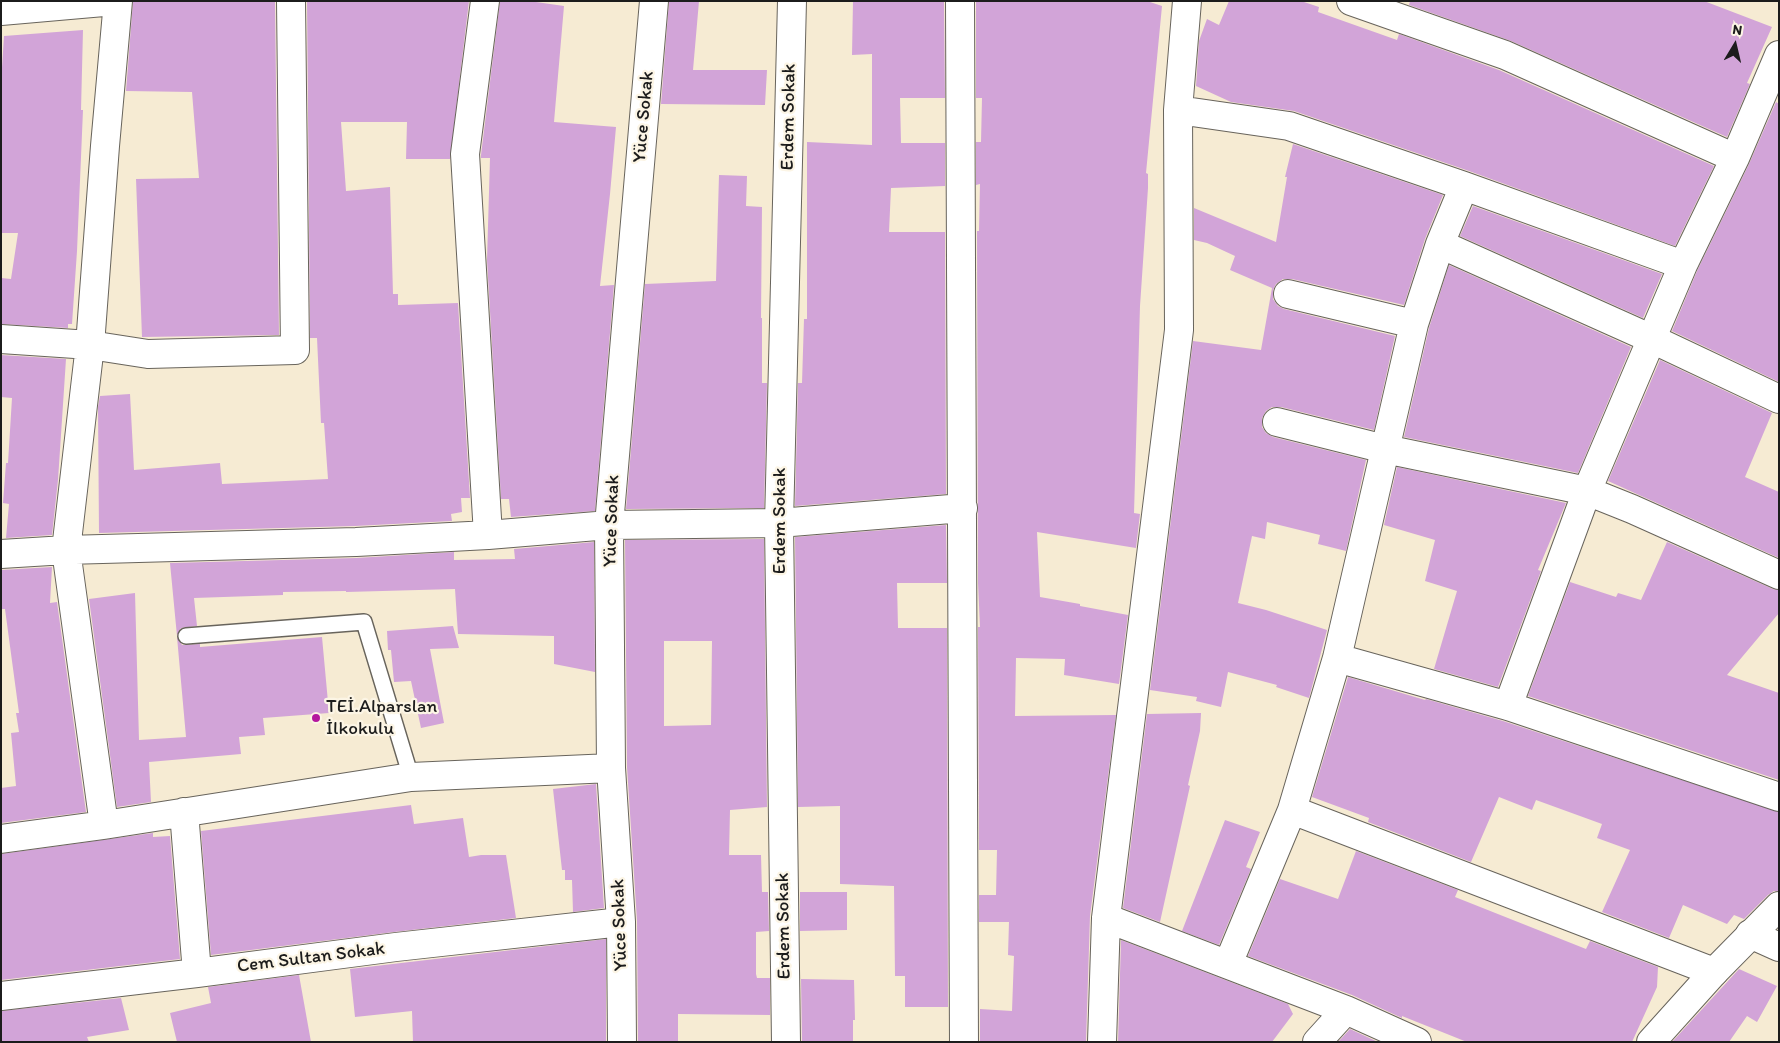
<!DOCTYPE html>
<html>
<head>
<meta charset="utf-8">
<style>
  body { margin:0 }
  #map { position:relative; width:1780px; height:1043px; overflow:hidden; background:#f6ebd3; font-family:Itim,sans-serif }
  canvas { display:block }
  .frame { position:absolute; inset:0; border:2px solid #1c1c1c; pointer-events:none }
  .north { position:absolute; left:1710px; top:20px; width:50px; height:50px; -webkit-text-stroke:4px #fcf5e5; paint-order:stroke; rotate:9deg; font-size:14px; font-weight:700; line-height:20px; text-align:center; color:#1c1c1c }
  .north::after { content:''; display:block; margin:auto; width:18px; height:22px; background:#1c1c1c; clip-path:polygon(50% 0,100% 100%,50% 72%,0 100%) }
</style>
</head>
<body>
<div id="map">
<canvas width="1780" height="1043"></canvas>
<div class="frame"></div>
<div class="north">N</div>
</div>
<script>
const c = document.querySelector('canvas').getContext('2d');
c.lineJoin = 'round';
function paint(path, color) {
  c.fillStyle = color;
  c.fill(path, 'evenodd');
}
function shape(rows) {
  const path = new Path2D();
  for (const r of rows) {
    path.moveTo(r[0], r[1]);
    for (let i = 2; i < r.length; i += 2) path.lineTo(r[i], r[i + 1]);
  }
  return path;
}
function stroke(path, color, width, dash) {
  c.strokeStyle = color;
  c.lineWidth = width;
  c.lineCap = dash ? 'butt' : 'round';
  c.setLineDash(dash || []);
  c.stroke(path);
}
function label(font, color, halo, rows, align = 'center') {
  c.font = font + ' Itim,sans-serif';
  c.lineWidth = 4.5;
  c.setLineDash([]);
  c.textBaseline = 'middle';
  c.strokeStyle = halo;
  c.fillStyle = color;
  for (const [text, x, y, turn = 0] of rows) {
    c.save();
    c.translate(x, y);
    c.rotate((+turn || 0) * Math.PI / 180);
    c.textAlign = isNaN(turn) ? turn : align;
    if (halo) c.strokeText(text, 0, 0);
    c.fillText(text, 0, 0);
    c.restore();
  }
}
paint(shape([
  [133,1,275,1,279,335,142,337,136,179,199,178,192,92,126,91],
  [307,1,469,1,450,159,406,159,407,122,341,122,346,191,390,187,393,294,398,294,398,305,458,303,470,498,461,498,462,512,451,514,452,521,355,526,99,533,98,407,100,396,130,394,134,470,220,463,222,484,328,479,324,423,321,423,317,338,310,338],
  [500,1,529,1,564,6,554,122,616,127,610,194,600,286,614,285,595,511,511,517,509,499,501,499,487,260,490,158,481,158,481,155],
  [669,1,699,1,693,70,767,70,765,105,661,104],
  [853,1,944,1,945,98,900,98,901,143,945,143,945,186,891,188,889,232,945,232,946,494,795,506,798,383,802,383,804,319,807,319,807,142,872,145,872,54,852,55],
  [976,1,1147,1,1162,6,1146,173,1148,174,1148,188,1140,306,1134,513,1140,514,1136,548,1037,532,1040,597,1080,604,1080,606,1128,615,1119,684,1064,675,1065,659,1016,658,1015,716,1116,715,1090,916,1086,1042,980,1042,980,1009,1012,1011,1014,956,1008,955,1009,922,979,922,979,895,996,895,997,850,979,850,978,627,980,627,978,583,977,231,979,231,980,184,976,185,976,142,981,142,982,98,976,98],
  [1229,1,1301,1,1319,7,1318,12,1397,40,1399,34,1499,70,1714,166,1675,246,1469,171,1294,111,1231,102,1196,86,1199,41,1207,19,1219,25],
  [1410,1,1704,1,1772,27,1747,83,1750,84,1727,137,1511,41,1409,5],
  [83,30,81,110,83,110,77,251,72,324,68,324,68,328,1,324,1,278,11,279,18,233,1,233,1,83,4,36],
  [1776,102,1779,104,1779,382,1672,331,1697,271,1749,164],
  [1293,144,1443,195,1425,239,1404,305,1292,279,1283,279,1276,284,1273,290,1273,299,1278,306,1284,309,1395,336,1374,430,1281,407,1272,407,1266,411,1262,418,1262,427,1266,433,1273,437,1366,460,1346,551,1318,544,1320,535,1267,522,1265,539,1252,536,1238,603,1266,610,1327,630,1309,698,1276,687,1277,685,1228,672,1221,707,1196,701,1197,697,1150,690,1193,341,1261,350,1272,288,1230,270,1235,256,1207,243,1194,240,1194,208,1276,242,1287,177,1285,177],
  [719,175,747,176,746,206,762,207,761,318,762,318,762,383,767,383,764,508,626,509,645,284,716,281],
  [1473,206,1662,274,1643,318,1460,236],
  [1449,265,1631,347,1578,473,1404,437,1429,328],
  [1,355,66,359,58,480,52,535,6,538,9,504,3,503,6,463,8,463,12,398,1,397],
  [1660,360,1772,413,1745,477,1779,492,1779,558,1608,481],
  [1397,467,1566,503,1538,570,1541,571,1498,687,1434,669,1457,591,1425,581,1435,540,1384,525],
  [946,525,947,583,897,583,898,628,947,628,948,1007,905,1007,905,976,895,976,894,886,840,884,840,806,798,807,795,537],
  [764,539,767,807,730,810,729,855,761,855,762,892,768,892,769,931,756,932,756,974,757,978,770,978,770,1015,678,1014,678,1042,638,1042,637,921,627,767,625,540],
  [664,641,712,641,711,725,664,726],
  [594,542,595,672,554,664,554,636,458,634,455,589,346,592,346,591,283,592,283,595,194,598,197,626,181,628,177,636,170,563,356,558,454,552,454,560,515,559,514,549],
  [1667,542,1773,589,1779,590,1779,613,1727,675,1779,693,1779,780,1528,696,1570,582,1616,597,1618,593,1641,600],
  [52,567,50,603,57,602,86,812,1,823,1,788,16,786,11,733,19,732,16,713,19,713,5,609,1,609,1,570],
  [135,593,139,740,186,737,177,637,182,645,200,644,200,647,322,637,329,713,263,718,265,735,239,737,241,754,149,762,151,802,117,807,89,599],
  [453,626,459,648,430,649,444,723,421,728,411,681,394,682,391,650,388,650,387,631],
  [1348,677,1425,700,1426,699,1503,721,1779,812,1779,891,1774,891,1768,895,1744,919,1734,915,1727,924,1683,905,1669,938,1602,912,1630,850,1597,838,1602,824,1536,800,1532,810,1499,797,1471,862,1368,822,1369,818,1312,797],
  [1201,713,1200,731,1188,785,1190,786,1160,922,1123,908,1147,714],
  [596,784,604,908,573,912,572,880,565,880,565,870,562,870,553,789],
  [411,805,414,824,463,818,469,857,481,855,506,855,516,918,394,932,211,955,201,831],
  [1225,820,1260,832,1246,867,1251,869,1219,945,1182,931],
  [153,833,153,837,170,836,180,959,1,980,1,854],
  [1356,851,1458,890,1455,897,1586,949,1590,941,1658,967,1657,987,1632,1042,1467,1042,1402,1016,1402,1018,1352,995,1248,956,1280,879,1338,899],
  [800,892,847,892,847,930,800,931],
  [606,939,606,1042,413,1042,412,1011,355,1017,350,969],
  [1121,940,1288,1004,1293,1014,1272,1042,1118,1042],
  [1739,969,1777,986,1757,1022,1747,1016,1729,1042,1672,1042],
  [299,975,311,1042,177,1042,170,1013,211,1003,208,987],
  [801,979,854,980,855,1020,853,1020,853,1042,802,1042],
  [121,998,129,1030,87,1037,89,1042,1,1042,1,1011],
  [1350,1029,1378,1042,1338,1042]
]), '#d2a4d8');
const lane = shape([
  [186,636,364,622,411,777]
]);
const street = shape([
  [485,1,465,154,488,535],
  [960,1,964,1042],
  [1351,1,1505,55,1735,158],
  [1,11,115,1],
  [1178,110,1289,126,1464,186,1683,265],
  [1440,244,1652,339,1779,399],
  [1288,294,1414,324],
  [1,339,90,345,148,354,295,350,291,1],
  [1277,422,1385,449,1587,491,1632,509,1779,575],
  [1,554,66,550,356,542,488,535,609,525,779,523,963,508],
  [1337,658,1508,706,1779,797],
  [1508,706,1587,491,1683,265,1735,158,1779,55],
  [1292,810,1714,972],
  [184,812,197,973],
  [104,825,66,550,90,345,105,146,118,1],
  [1,839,104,825,411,777,611,768],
  [1106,918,1346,1010,1417,1042],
  [1750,934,1779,947],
  [1228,964,1292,810,1337,658,1414,324,1440,244,1464,186],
  [1,996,197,973,396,947,621,922],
  [622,1042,621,922,611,768,609,525,654,1],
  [786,1042,779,523,792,1],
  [1102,1042,1106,918,1179,330,1178,110,1187,1],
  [1317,1042,1346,1010]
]);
const secondary = shape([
  [1651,1042,1714,972,1779,906]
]);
stroke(lane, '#68645c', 18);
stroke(street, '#68645c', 30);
stroke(secondary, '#68645c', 30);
stroke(lane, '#fff', 15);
stroke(street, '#fff', 28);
stroke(secondary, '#fff', 28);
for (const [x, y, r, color] of [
  [316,718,5,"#b5179e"]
]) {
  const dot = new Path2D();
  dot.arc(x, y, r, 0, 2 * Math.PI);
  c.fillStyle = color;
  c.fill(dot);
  stroke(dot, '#fcf5e5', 2);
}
label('19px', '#1c1c1c', '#fcf5e5', [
  ["Yüce Sokak",644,117,-85],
  ["Erdem Sokak",789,117,-89],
  ["Yüce Sokak",612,521,-88],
  ["Erdem Sokak",780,521,-90],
  ["Yüce Sokak",620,925,-92],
  ["Erdem Sokak",784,926,-91],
  ["Cem Sultan Sokak",311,958,-7]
]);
label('19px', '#1c1c1c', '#fcf5e5', [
  ["TEİ.Alparslan",326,707],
  ["İlkokulu",326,729]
], 'left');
</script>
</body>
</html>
